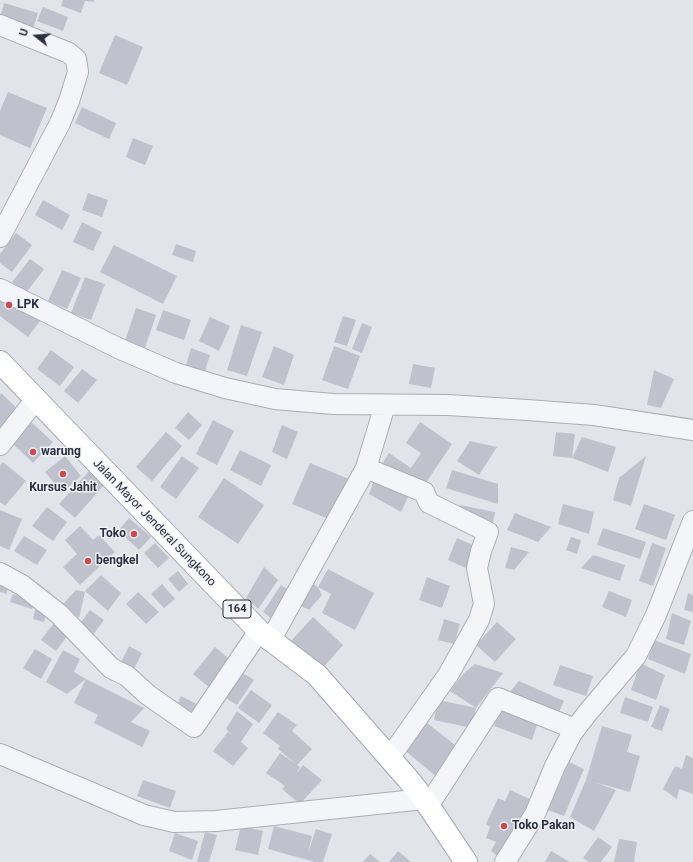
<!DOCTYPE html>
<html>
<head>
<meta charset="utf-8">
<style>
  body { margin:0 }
  #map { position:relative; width:693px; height:862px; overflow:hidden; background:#e1e4e9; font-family:Roboto,sans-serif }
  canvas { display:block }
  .north { position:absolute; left:16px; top:16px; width:40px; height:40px; -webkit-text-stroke:3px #f1f3f7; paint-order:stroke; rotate:287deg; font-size:11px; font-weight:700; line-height:16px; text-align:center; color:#2a3041 }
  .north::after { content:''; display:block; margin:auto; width:14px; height:18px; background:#2a3041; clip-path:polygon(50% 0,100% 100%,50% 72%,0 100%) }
</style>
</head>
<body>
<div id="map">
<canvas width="693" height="862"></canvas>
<div class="north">U</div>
</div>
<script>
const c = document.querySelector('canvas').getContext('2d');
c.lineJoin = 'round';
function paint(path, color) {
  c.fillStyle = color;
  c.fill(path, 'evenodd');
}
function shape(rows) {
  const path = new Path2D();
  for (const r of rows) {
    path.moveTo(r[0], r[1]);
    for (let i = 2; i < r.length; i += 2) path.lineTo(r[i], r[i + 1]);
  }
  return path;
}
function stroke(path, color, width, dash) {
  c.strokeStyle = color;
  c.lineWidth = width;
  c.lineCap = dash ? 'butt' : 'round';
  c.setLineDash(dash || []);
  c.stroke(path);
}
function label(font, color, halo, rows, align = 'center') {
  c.font = font + ' Roboto,sans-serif';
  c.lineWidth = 3;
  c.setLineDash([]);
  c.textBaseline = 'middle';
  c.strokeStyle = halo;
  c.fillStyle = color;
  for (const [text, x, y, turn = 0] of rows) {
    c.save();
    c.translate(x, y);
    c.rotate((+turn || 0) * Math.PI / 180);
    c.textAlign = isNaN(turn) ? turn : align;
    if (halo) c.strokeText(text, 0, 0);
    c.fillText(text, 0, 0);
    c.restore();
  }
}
paint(shape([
  [63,0,94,0,94,2,85,1,81,13,61,6],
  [4,3,38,13,33,29,0,19],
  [43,7,68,17,63,31,37,21],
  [115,35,143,47,127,85,99,73],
  [8,92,47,108,30,148,0,135,0,111],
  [82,107,116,123,109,139,75,123],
  [133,138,153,146,145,165,126,157],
  [88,193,108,200,102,217,82,210],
  [43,200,70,215,62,230,35,215],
  [82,222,102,232,93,251,73,242],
  [16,233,32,245,12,272,0,263,0,254],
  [176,244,196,251,193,262,172,255],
  [114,245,177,276,163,304,100,272],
  [30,259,44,269,26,293,12,282],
  [62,270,81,278,67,309,48,301],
  [85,277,105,284,91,320,71,313],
  [2,292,40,321,28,337,0,316,0,294],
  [136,308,156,315,145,348,125,341],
  [163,310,191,320,184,340,156,330],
  [343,316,356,320,347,346,334,342],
  [210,317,230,326,219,351,199,341],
  [362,323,372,327,362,353,352,349],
  [241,325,262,332,247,376,227,370],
  [274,346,294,355,284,385,262,377],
  [334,346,360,356,348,389,322,380],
  [191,348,210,355,205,371,186,365],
  [51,350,74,367,60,386,37,369],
  [413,364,435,368,431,388,409,384],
  [82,369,97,380,78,403,64,391],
  [654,370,674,379,661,408,647,405],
  [1,393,19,410,0,430,0,395],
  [188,412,202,425,189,440,175,428],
  [213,420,234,431,217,465,196,454],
  [30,421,53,442,33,463,11,442],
  [420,422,452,444,419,493,380,467,389,453,411,468,421,453,406,443],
  [282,425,298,432,287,459,272,452],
  [166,432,182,446,152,481,136,467],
  [556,432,575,434,572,458,582,437,616,447,608,472,572,458,553,456],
  [470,441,497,447,479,475,457,461],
  [240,450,271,465,261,486,230,470],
  [65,456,81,476,62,493,45,472],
  [182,456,199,468,176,499,160,487],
  [646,456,631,506,613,500,619,478],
  [3,462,26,481,5,506,0,502,0,466],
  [310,463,349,479,331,520,292,504],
  [452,470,498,484,498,504,446,488],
  [89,471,104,485,75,518,59,504],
  [376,475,411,491,401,512,369,494],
  [224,478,264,505,238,544,198,517],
  [563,504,594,512,589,534,558,524],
  [644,504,675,515,666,540,635,529],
  [460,505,495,512,491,532,455,525],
  [47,507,67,522,53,541,32,526],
  [0,510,22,519,9,550,0,546],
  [515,513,551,527,538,542,507,530],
  [129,518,151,537,139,550,118,531],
  [80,526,93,540,99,535,115,552,80,585,63,567,77,554,65,540],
  [603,528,646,542,640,559,597,545],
  [24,536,47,550,37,565,14,551],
  [571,537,581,540,577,554,566,550],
  [457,538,484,550,475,572,448,560],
  [155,543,169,558,158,568,144,553],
  [652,543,666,548,653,586,639,581],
  [511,547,529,552,514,570,505,568],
  [593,555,625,565,620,581,581,568],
  [264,567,278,580,258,609,246,598],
  [328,569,374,593,355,630,322,613,331,594,318,587],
  [178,571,188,584,179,592,168,579],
  [101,575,121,593,108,611,85,591],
  [427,577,450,586,442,608,419,600],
  [306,580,318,587,322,595,309,610,295,603],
  [0,581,10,584,6,594,0,592],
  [162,584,175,599,164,608,151,594],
  [281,585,292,592,272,619,263,612],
  [76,590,85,592,79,618,63,604],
  [609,591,632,600,626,617,602,607],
  [138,592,159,612,146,624,126,604],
  [688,593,693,595,693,612,684,610],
  [13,594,34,601,32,609,10,602],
  [35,610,46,612,44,622,33,619],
  [90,610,104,620,92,636,78,626],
  [672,613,691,621,684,645,666,639],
  [313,617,343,645,322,669,291,641],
  [444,619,460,624,454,644,438,640],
  [497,622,516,639,495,662,476,645],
  [54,623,68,635,56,651,41,640],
  [654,640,691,654,685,674,648,659],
  [129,646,142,653,134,669,121,662],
  [215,647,233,662,211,689,193,674],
  [35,649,52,659,41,679,23,668],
  [63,650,80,659,74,672,86,679,67,694,46,682],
  [640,663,665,675,656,700,631,690],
  [475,664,503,673,476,708,450,691,464,673],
  [560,665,593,676,586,696,553,685],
  [237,669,254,680,237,705,221,695],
  [86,679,144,708,131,722,150,731,142,747,94,723,98,715,74,703],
  [519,681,564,701,555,721,504,699],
  [251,690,272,705,259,723,238,708],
  [181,696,196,704,190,717,175,709],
  [625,697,653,707,648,722,620,713],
  [438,700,476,708,472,728,434,720],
  [660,705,670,709,662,731,651,727],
  [502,706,539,719,532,740,494,726],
  [237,711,253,724,241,742,248,748,233,766,213,751,228,732,233,736,226,729],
  [278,712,297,725,292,731,312,749,297,765,300,767,296,774,303,765,322,780,300,804,282,789,285,786,266,773,280,753,296,764,278,749,280,746,263,733],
  [421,718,460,749,438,778,401,747],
  [602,726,632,735,627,752,640,756,630,792,594,782,616,790,594,831,570,817,586,780],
  [686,755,693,758,693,794,679,789,677,799,663,789,675,766,682,769],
  [569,762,584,769,564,816,548,810],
  [143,780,176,791,170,808,137,796],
  [510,790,532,800,502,859,491,851,496,842,486,838,490,827,486,824,498,798,505,801],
  [241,826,263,831,258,855,235,850],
  [274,826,312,836,308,853,316,829,332,834,323,862,315,862,268,849],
  [205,832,217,835,209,862,197,862],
  [175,833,198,841,192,860,169,851],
  [598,837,612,847,601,862,589,862,583,858],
  [619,839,637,842,634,862,614,862],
  [398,851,411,862,389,862],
  [551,851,570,862,545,862],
  [370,854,380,862,363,862]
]), '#bfc2cc');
const minor = shape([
  [0,25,69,53,76,59,78,72,69,101,60,123,0,237],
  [0,289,118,348,176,373,225,388,275,399,333,404,448,405,527,410,594,415,693,430],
  [0,445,36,399],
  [366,468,424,492,429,503,488,532,481,551,477,568,484,604,479,620,448,675,390,757],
  [0,573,22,585,59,614,111,668,127,676,148,695,194,727,259,631],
  [270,641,366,468,385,405],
  [0,754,144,815,174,822,216,821,424,799],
  [428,806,498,698,575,729],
  [505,862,535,814,555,766,572,733,589,711,636,656,656,615,693,521]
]);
const major = shape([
  [0,362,259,631,317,675,408,779,424,799,466,862]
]);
stroke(minor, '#aaaeb7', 22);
stroke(major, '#a1a7b5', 24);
stroke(minor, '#f4f5f8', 20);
stroke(major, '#fff', 22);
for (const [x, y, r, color] of [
  [9,305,4,"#ca4b50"],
  [33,452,4,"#ca4b50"],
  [63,474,4,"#ca4b50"],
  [134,534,4,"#ca4b50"],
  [88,561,4,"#ca4b50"],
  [504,826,4,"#ca4b50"]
]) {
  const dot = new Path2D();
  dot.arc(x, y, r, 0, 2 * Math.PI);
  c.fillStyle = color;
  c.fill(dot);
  stroke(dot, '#f1f3f7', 1.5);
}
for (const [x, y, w] of [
  [237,609,28]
]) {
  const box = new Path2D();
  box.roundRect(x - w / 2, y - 9, w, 18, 3);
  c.fillStyle = '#f1f3f7';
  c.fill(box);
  stroke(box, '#2a3041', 1);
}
label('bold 11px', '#2a3041', null, [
  ["164",237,609]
]);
label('bold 12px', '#2a3041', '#f1f3f7', [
  ["LPK",17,305],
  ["warung",41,452],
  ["Kursus Jahit",63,488,"center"],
  ["Toko",126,534,"right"],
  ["bengkel",96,561],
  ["Toko Pakan",512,826]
], 'left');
label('12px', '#2a3041', '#f1f3f7', [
  ["Jalan Mayor Jenderal Sungkono",154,523,46]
]);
</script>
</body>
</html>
